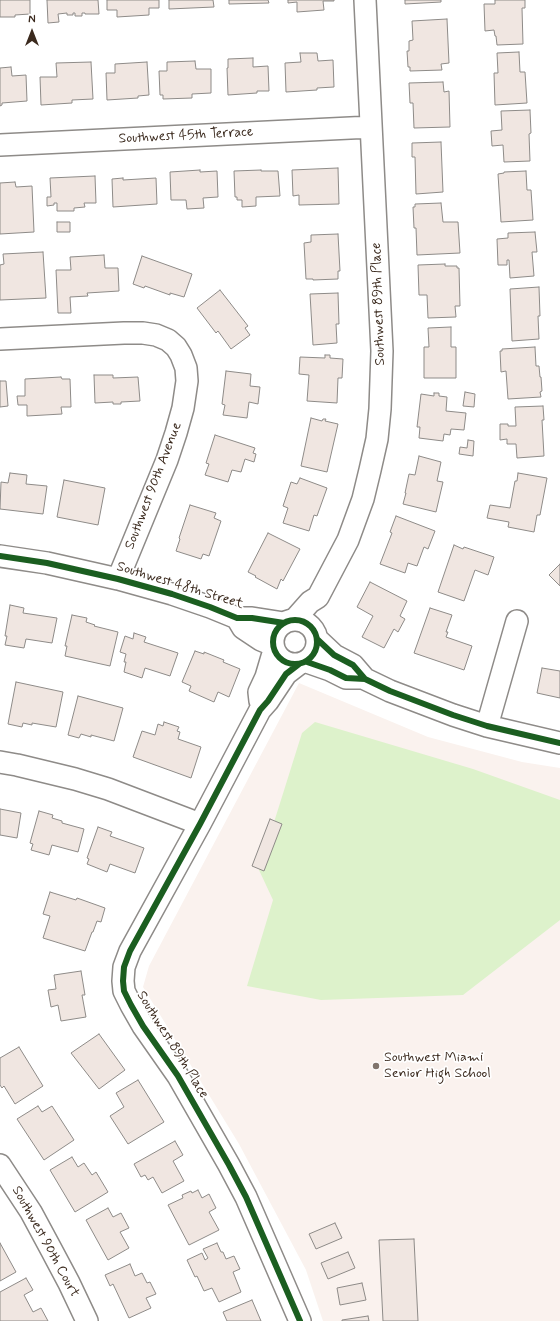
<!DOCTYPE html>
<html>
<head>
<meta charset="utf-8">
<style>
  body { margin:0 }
  #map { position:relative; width:560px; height:1321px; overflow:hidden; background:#fff; font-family:Mynerve,sans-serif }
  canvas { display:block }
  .north { position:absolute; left:12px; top:12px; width:40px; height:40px; -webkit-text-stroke:3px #fff; paint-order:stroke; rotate:0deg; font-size:11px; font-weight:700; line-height:16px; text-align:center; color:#3b2a1e }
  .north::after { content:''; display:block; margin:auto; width:14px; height:18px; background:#3b2a1e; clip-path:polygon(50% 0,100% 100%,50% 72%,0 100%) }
</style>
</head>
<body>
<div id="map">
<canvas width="560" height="1321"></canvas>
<div class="north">N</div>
</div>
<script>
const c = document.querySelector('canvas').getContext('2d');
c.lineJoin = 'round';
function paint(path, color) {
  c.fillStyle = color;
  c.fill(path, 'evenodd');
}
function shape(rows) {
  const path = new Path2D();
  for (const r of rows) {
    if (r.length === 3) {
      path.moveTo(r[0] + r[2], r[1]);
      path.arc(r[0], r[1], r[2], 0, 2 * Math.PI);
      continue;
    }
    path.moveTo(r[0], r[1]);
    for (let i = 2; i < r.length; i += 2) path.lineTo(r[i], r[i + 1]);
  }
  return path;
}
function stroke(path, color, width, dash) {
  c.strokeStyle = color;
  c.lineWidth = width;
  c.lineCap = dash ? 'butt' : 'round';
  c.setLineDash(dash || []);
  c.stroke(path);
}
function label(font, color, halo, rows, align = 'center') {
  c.font = font + ' Mynerve,sans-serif';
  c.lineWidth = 3.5;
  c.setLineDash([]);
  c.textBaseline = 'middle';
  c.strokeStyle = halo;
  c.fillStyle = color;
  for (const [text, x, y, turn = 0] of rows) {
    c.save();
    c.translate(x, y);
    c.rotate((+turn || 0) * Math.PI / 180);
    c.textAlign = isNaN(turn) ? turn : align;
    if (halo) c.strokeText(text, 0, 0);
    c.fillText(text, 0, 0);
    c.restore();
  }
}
paint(shape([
  [299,683,428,737,522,762,560,768,560,1321,323,1321,306,1270,239,1144,143,987,149,966]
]), '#faf2ee');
paint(shape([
  [315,722,473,769,560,800,560,920,463,995,321,1000,247,986,273,900,259,870,302,733]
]), '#ddf2cb');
const building = shape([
  [0,0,30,0,30,14,15,15,15,17,0,17,0,0],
  [47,0,98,0,99,14,85,14,85,13,82,13,82,16,75,16,75,13,73,13,73,15,67,15,67,13,58,14,59,22,48,23,47,0],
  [107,0,159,0,159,8,149,8,149,15,117,17,117,10,107,10,107,0],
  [169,0,213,0,214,7,169,9,169,0],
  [229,0,268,0,269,3,229,4,229,0],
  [288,0,334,0,334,1,323,1,324,10,297,12,297,2,288,3,288,0],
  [405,0,441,0,441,2,405,4,405,0],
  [495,0,525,0,525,8,522,8,523,44,497,45,496,36,495,36,494,30,485,31,484,4,495,4,495,0],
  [447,19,449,63,441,64,442,70,410,71,410,67,408,67,407,51,409,51,409,41,413,40,412,21,447,19],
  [519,52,520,72,525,72,527,103,495,105,494,73,498,73,497,53,519,52],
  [300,53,317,53,318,61,333,60,334,87,317,88,317,90,286,92,285,63,301,62,300,53],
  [253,58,253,67,268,66,269,91,257,91,257,93,228,95,227,68,228,68,228,59,253,58],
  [195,61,196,69,211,69,211,93,192,94,192,98,163,99,163,95,160,95,159,71,167,71,167,62,195,61],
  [91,62,93,99,72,100,72,103,41,105,40,77,57,77,56,63,91,62],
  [147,62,149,95,138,96,138,98,107,100,106,73,115,73,115,64,147,62],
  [11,67,12,76,26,75,27,101,2,103,2,105,0,106,0,68,11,67],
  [443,82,444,92,449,91,450,127,414,128,413,103,410,103,409,83,443,82],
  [530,110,531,133,529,134,530,161,504,162,503,145,492,146,491,131,502,130,501,111,530,110],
  [441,142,443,192,416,194,415,157,412,157,412,143,441,142],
  [338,168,339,204,299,205,299,195,293,196,292,170,338,168],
  [200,170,200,172,217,171,218,197,203,198,204,208,187,209,186,200,171,200,170,172,200,170],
  [261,170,261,171,278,171,280,196,256,197,256,206,242,207,242,200,237,200,237,197,235,197,234,171,261,170],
  [526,171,527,190,531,190,533,220,501,222,498,174,504,173,504,172,526,171],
  [95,176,96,203,84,203,85,207,74,208,74,211,57,211,57,203,54,203,54,205,47,206,47,197,51,197,50,178,95,176],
  [123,178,123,180,156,178,157,204,113,207,112,179,123,178],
  [15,182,16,187,32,186,34,232,0,234,0,183,15,182],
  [441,203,443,222,458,222,460,253,417,255,416,228,414,228,413,207,415,207,415,204,441,203],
  [57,222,70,222,70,232,57,232,57,222],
  [535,232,537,252,532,252,534,276,510,278,509,260,507,260,507,265,498,265,497,239,508,238,508,233,535,232],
  [338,234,340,271,338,271,338,279,313,280,313,279,306,279,304,243,311,242,311,235,338,234],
  [43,252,46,298,0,300,0,265,4,264,3,254,43,252],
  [104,255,105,268,118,268,119,291,87,293,88,296,70,297,71,313,58,313,56,270,71,270,70,257,104,255],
  [142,256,192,274,184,297,170,293,170,295,145,286,144,288,133,284,142,256],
  [445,264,445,266,457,266,457,268,459,268,460,306,455,306,456,317,428,318,427,295,419,295,418,265,445,264],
  [539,287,540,316,538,316,539,339,512,341,510,289,539,287],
  [220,290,248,326,245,328,250,335,231,349,218,331,216,333,197,308,220,290],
  [338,293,339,324,336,324,337,343,313,345,310,294,338,293],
  [451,327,451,347,456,347,456,378,424,378,424,347,429,347,428,328,451,327],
  [535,347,536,366,539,366,540,377,541,377,542,391,540,392,541,397,508,399,506,371,501,372,500,351,502,351,502,349,535,347],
  [325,355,330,355,330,358,343,359,342,378,338,378,337,403,307,401,309,375,299,374,300,357,325,358,325,355],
  [226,371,251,374,250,386,260,387,258,404,249,402,247,418,223,415,225,405,222,404,226,371],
  [94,375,113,375,113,378,138,377,140,401,121,402,121,404,113,404,113,402,95,403,94,375],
  [61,377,62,379,70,379,71,407,61,407,62,414,27,416,27,405,18,405,17,396,25,396,25,379,61,377],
  [0,381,6,381,8,406,0,407,0,381],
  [465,392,475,394,474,407,463,406,465,392],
  [434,393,439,393,439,396,447,397,446,411,466,413,464,430,451,429,450,435,444,434,443,441,419,438,420,427,417,427,421,394,434,396,434,393],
  [543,406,544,420,542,420,544,456,517,458,516,444,507,444,507,439,500,440,500,424,508,424,508,426,516,426,515,407,543,406],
  [311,418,322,421,323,419,326,419,325,421,338,424,327,472,301,466,311,418],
  [215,435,255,448,253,453,256,454,254,462,245,459,241,472,232,470,228,482,205,475,209,464,206,463,215,435],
  [468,440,474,441,473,456,459,454,460,447,467,448,468,440],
  [419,456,441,462,437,481,443,482,436,512,403,504,406,493,405,493,409,474,415,475,419,456],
  [10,473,27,475,26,484,47,486,43,514,0,509,1,482,8,483,10,473],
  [518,473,547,478,540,515,537,515,534,532,508,527,509,522,487,518,490,505,510,508,515,481,517,481,518,473],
  [300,478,327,488,317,516,314,515,309,531,283,523,288,508,283,506,291,482,297,484,300,478],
  [64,480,105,488,98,525,57,517,64,480],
  [190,505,216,513,214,518,221,521,209,556,203,554,201,559,176,551,180,539,179,538,190,505],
  [396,516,435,531,428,549,424,547,417,566,408,563,405,573,380,564,392,533,390,532,396,516],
  [268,533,300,549,283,581,281,579,277,589,255,577,256,576,248,572,268,533],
  [454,545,463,549,464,547,494,557,488,575,475,570,464,601,438,592,454,545],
  [560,564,560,586,549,575,560,564],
  [370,582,407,601,400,616,405,619,398,632,394,629,384,648,362,637,373,616,357,607,370,582],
  [10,605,24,608,23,613,57,618,52,643,26,639,24,648,5,645,7,636,5,636,10,605],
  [430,608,452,615,446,632,448,632,446,637,472,646,464,670,414,653,430,608],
  [72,615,87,618,86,622,95,625,94,626,118,632,110,666,65,656,67,646,65,646,72,615],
  [134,633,146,637,144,642,178,653,170,676,145,668,142,678,124,672,126,662,124,662,126,654,120,652,125,636,133,639,134,633],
  [195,651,204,654,204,652,224,660,223,662,240,669,229,697,218,692,214,702,189,691,191,686,182,682,195,651],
  [542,668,560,671,560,698,537,693,542,668],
  [16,682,63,692,56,727,32,723,32,725,23,723,22,727,8,724,16,682],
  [78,696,123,708,114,741,91,735,91,737,81,734,79,738,68,735,78,696],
  [164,722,179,727,177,731,180,732,178,739,201,747,191,778,133,757,142,731,155,735,158,724,163,726,164,722],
  [0,809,21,813,17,838,0,835,0,809],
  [39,811,53,815,52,818,62,821,62,823,84,829,78,852,52,845,49,855,31,850,33,844,30,843,39,811],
  [270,819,282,824,264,871,252,866,270,819],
  [98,827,112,832,110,836,144,848,135,873,110,864,107,872,87,864,89,859,87,858,98,827],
  [50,892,76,900,77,898,105,908,101,922,97,921,93,932,92,932,85,951,43,938,50,916,43,914,50,892],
  [81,971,85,995,82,995,86,1017,61,1021,58,1005,51,1007,48,990,56,989,54,975,81,971],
  [99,1034,125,1070,99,1089,71,1053,99,1034],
  [19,1047,43,1086,15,1104,4,1086,2,1088,0,1085,0,1058,19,1047],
  [138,1080,164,1122,128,1144,110,1116,124,1107,116,1093,138,1080],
  [38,1106,42,1112,52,1106,74,1140,44,1160,17,1119,38,1106],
  [175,1141,183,1155,173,1161,184,1181,162,1193,153,1177,148,1180,145,1175,141,1177,134,1164,175,1141],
  [72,1157,78,1167,84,1163,92,1175,96,1172,108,1192,75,1212,50,1170,72,1157],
  [198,1190,202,1198,209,1194,216,1208,209,1212,219,1230,189,1245,168,1205,183,1198,182,1195,191,1191,192,1193,198,1190],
  [108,1208,113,1217,121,1213,129,1228,120,1232,129,1248,108,1260,86,1220,108,1208],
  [335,1223,342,1238,316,1249,309,1234,335,1223],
  [414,1239,418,1321,383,1321,379,1240,414,1239],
  [0,1243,16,1272,0,1281,0,1243],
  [217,1243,221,1252,223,1252,226,1259,234,1256,240,1269,233,1272,241,1292,219,1302,212,1288,204,1291,197,1276,195,1277,187,1260,202,1253,205,1260,208,1258,203,1249,217,1243],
  [348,1252,355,1268,328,1279,321,1263,348,1252],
  [130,1264,135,1276,142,1273,147,1283,150,1282,156,1294,146,1298,151,1308,129,1318,113,1284,110,1286,105,1275,130,1264],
  [26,1278,33,1290,24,1295,33,1312,41,1308,48,1321,0,1321,0,1292,26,1278],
  [362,1283,366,1300,340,1305,337,1288,362,1283],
  [252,1300,261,1321,227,1321,223,1312,252,1300],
  [368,1316,369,1321,342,1321,342,1320,368,1316]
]);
paint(building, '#f0e6e1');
stroke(building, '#8e8b88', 1);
const minor = shape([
  [0,145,371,127],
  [0,339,124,333,143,333,156,335,168,340,176,347,181,355,186,368,187,381,183,408,176,433,167,460,118,579],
  [0,556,47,563,118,579,172,594,210,607,237,618,252,618,284,623],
  [237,618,243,628,261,640,273,645],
  [295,642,22],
  [294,620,310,602,318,597,348,540,363,499,370,470,377,439,380,409,382,351,365,0],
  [317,639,334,655,353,665,365,679,390,691,453,715,487,726,560,743],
  [307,662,330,670,346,678,361,678],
  [299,664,286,674,268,701,260,710,200,824,130,951,124,967,123,981,124,991,131,1005,143,1026,178,1076,229,1165,246,1197,300,1321],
  [260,701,259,692,266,677,274,650],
  [487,726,517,621],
  [0,762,17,765,75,779,108,789,200,824],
  [0,1165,31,1212,52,1251,69,1283,87,1321]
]);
stroke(minor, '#8e8b88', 24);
stroke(minor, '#fff', 21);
stroke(shape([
  [0,556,47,563,118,579,172,594,210,607,237,618,252,618,284,623],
  [295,642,22],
  [317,639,334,655,353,665,365,679,390,691,453,715,487,726,560,743],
  [307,662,330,670,346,678,365,679],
  [299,664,286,674,268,701,260,710,200,824,130,951,124,967,123,981,124,991,131,1005,143,1026,178,1076,229,1165,246,1197,300,1321]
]), '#1b5e20', 6);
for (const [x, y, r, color] of [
  [376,1066,4,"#80756d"]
]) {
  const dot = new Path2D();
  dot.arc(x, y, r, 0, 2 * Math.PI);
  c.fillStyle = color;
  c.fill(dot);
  stroke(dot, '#fff', 1.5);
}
label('14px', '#3b2a1e', '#fff', [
  ["Southwest 45th Terrace",186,136,-3],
  ["Southwest 89th Place",379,304,-92],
  ["Southwest 90th Avenue",154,486,-69],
  ["Southwest 48th Street",180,586,17],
  ["Southwest 89th Place",172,1045,58],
  ["Southwest 90th Court",45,1242,61]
]);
label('14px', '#3b2a1e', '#fff', [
  ["Southwest Miami",384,1058],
  ["Senior High School",384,1074]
], 'left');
</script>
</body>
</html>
